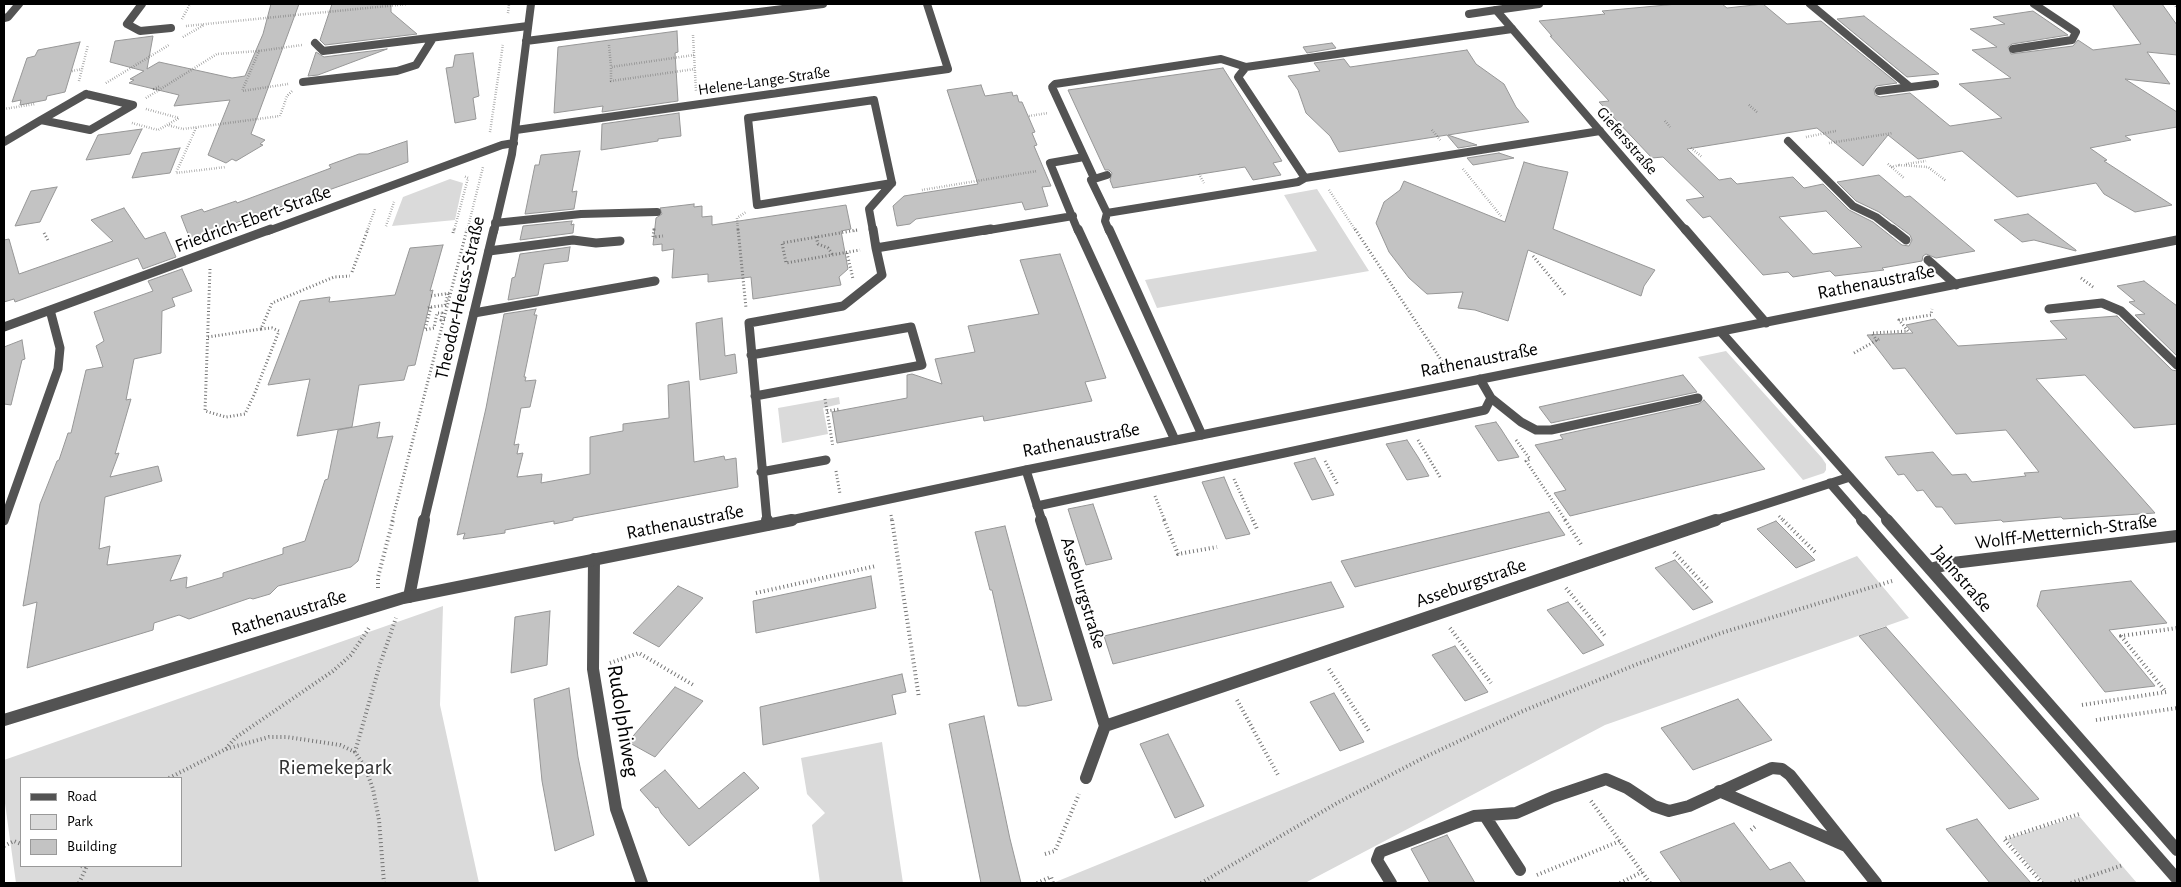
<!DOCTYPE html>
<html>
<head>
<meta charset="utf-8">
<style>
  body { margin:0 }
  #map { position:relative; width:2181px; height:887px; overflow:hidden; background:#fff; font-family:"Alegreya Sans",sans-serif }
  canvas { display:block }
  .frame { position:absolute; inset:0; border:5px solid #000; pointer-events:none }
  .legend { position:absolute; left:20px; top:777px; width:162px; height:90px; box-sizing:border-box; background:#fff; border:1px solid #999; margin:0; padding:6px 9px; list-style:none; font-size:15px; color:#000 }
  .legend li { display:flex; align-items:center; gap:10px; height:25px }
  .legend b { width:25px; border:1px solid #999 }
</style>
</head>
<body>
<div id="map">
<canvas width="2181" height="887"></canvas>
<div class="frame"></div>
<ul class="legend">
<li><b style="height:6px;background:#535353"></b>Road</li>
<li><b style="height:14px;background:#dadada"></b>Park</li>
<li><b style="height:14px;background:#c3c3c3"></b>Building</li>
</ul>
</div>
<script>
const c = document.querySelector('canvas').getContext('2d');
c.lineJoin = 'round';
function paint(path, color) {
  c.fillStyle = color;
  c.fill(path, 'evenodd');
}
function shape(rows) {
  const path = new Path2D();
  for (const r of rows) {
    path.moveTo(r[0], r[1]);
    for (let i = 2; i < r.length; i += 2) path.lineTo(r[i], r[i + 1]);
  }
  return path;
}
function stroke(path, color, width, dash) {
  c.strokeStyle = color;
  c.lineWidth = width;
  c.lineCap = dash ? 'butt' : 'round';
  c.setLineDash(dash || []);
  c.stroke(path);
}
function label(font, color, halo, rows, align = 'center') {
  c.font = font + ' "Alegreya Sans",sans-serif';
  c.lineWidth = 4;
  c.setLineDash([]);
  c.textBaseline = 'middle';
  c.strokeStyle = halo;
  c.fillStyle = color;
  for (const [text, x, y, turn = 0] of rows) {
    c.save();
    c.translate(x, y);
    c.rotate((+turn || 0) * Math.PI / 180);
    c.textAlign = isNaN(turn) ? turn : align;
    if (halo) c.strokeText(text, 0, 0);
    c.fillText(text, 0, 0);
    c.restore();
  }
}
paint(shape([
  [450,179,463,183,455,220,392,226,403,197],
  [1317,189,1369,271,1157,308,1145,280,1317,251,1284,195],
  [1726,351,1822,458,1826,464,1826,470,1824,473,1803,480,1698,357],
  [839,397,840,404,823,408,828,434,782,443,778,408],
  [1857,556,1909,618,1605,725,1305,883,1053,883],
  [443,606,440,705,479,883,16,883,4,796,4,760],
  [181,778,181,866,21,866,21,778],
  [882,742,903,883,820,883,812,825,825,813,807,794,801,758],
  [2079,816,2137,883,2044,883,2007,839]
]), '#dadada');
const building = shape([
  [271,4,299,4,251,134,265,140,260,144,263,145,236,161,232,159,226,163,208,155,230,100,174,106,179,95,129,83,134,80,130,79,144,71,110,62,115,41,153,36,147,69,159,62,232,78,245,76,263,34,271,4],
  [332,4,391,4,391,12,417,34,325,45,320,40,332,4],
  [1677,4,1722,4,1727,8,1763,4,1787,24,1821,21,1897,83,1876,86,1874,89,1875,95,1880,97,1910,93,1950,126,2002,118,1959,84,2011,78,1972,50,1997,47,1970,29,2005,24,1993,17,2033,11,2068,35,2012,44,2008,47,2011,54,2073,46,2078,40,2093,50,2141,44,2112,4,2162,4,2177,25,2177,55,2147,52,2170,84,2125,79,2177,112,2177,127,2125,136,2131,140,2090,148,2107,160,2104,161,2172,205,2135,212,2104,194,2096,183,2017,197,1962,151,1918,159,1888,135,1863,166,1817,128,1687,149,1719,180,1731,178,1737,184,1793,177,1804,188,1823,184,1849,210,1873,222,1902,245,1909,246,1912,240,1910,235,1879,212,1856,201,1837,182,1879,175,1905,197,1910,196,1975,251,1936,258,1926,254,1923,256,1922,261,1882,268,1884,270,1835,276,1830,271,1793,277,1788,272,1763,275,1710,216,1703,218,1686,200,1704,197,1663,157,1652,158,1599,102,1609,101,1550,36,1552,36,1539,21,1605,14,1602,11,1677,4],
  [1826,211,1862,247,1813,254,1779,217,1826,211],
  [1864,16,1900,44,1939,74,1907,77,1837,19,1864,16],
  [677,31,678,52,675,53,678,101,602,112,603,106,554,113,558,47,677,31],
  [80,42,65,92,47,96,46,100,20,105,21,100,12,102,27,58,35,56,38,50,80,42],
  [1332,43,1336,48,1307,53,1303,47,1332,43],
  [387,49,318,75,308,76,316,52,324,57,387,49],
  [1467,50,1476,64,1504,84,1516,107,1529,122,1448,135,1477,145,1458,148,1447,135,1339,152,1330,136,1306,113,1298,90,1288,76,1320,71,1314,63,1344,59,1350,67,1467,50],
  [473,53,479,96,473,98,476,119,455,123,446,68,453,67,455,55,473,53],
  [1223,68,1282,161,1273,163,1281,175,1253,180,1245,167,1113,188,1110,180,1112,173,1109,170,1105,170,1068,90,1223,68],
  [981,85,985,96,1012,92,1013,96,1017,95,1019,102,1022,102,1035,132,1032,133,1037,145,1034,146,1051,186,1042,187,1048,206,1025,210,1022,202,916,219,910,224,897,226,893,206,904,196,978,184,947,90,981,85],
  [679,113,681,136,658,139,658,141,601,150,602,124,679,113],
  [142,129,130,154,86,160,98,135,142,129],
  [407,141,408,162,190,239,181,216,202,209,204,212,236,201,237,203,331,168,329,165,359,154,368,154,407,141],
  [180,148,170,173,132,178,142,153,180,148],
  [580,151,572,192,577,191,574,209,525,214,535,165,539,165,541,155,580,151],
  [1499,153,1514,158,1473,165,1467,158,1499,153],
  [1524,162,1538,166,1568,172,1553,229,1655,270,1644,286,1641,296,1528,250,1508,321,1475,310,1458,308,1463,292,1427,294,1409,278,1389,252,1376,223,1384,202,1400,190,1404,181,1505,222,1524,162],
  [57,187,40,222,15,226,31,191,57,187],
  [694,204,694,207,702,206,702,217,712,216,712,225,846,205,851,229,841,231,848,269,839,277,841,285,753,299,751,277,708,282,708,274,672,278,674,249,662,251,662,244,653,245,656,218,662,214,660,208,694,204],
  [124,208,145,239,165,232,176,257,143,269,138,258,15,302,14,299,4,302,4,240,9,239,19,274,113,241,91,220,124,208],
  [2028,214,2076,250,2076,251,2034,240,2022,242,1994,220,2028,214],
  [572,221,571,225,574,224,573,233,520,240,523,226,572,221],
  [443,245,430,291,433,290,415,365,408,366,404,380,359,385,352,427,297,436,310,379,268,385,300,301,330,297,329,302,395,295,410,248,443,245],
  [570,247,568,261,544,264,538,295,508,300,512,278,515,277,520,254,570,247],
  [1060,254,1106,378,1085,382,1092,401,984,421,983,416,837,443,832,412,907,398,907,375,912,374,942,384,935,359,975,352,968,326,1039,314,1020,260,1060,254],
  [182,269,192,291,172,298,175,306,162,311,161,353,134,359,126,400,131,399,115,454,119,453,110,477,158,466,162,481,105,497,99,549,110,546,107,565,181,555,170,581,187,577,186,588,223,577,223,573,283,554,283,548,305,541,325,480,328,479,338,430,380,422,377,438,393,436,358,561,351,567,278,586,270,594,253,599,250,598,189,619,179,615,154,623,153,630,27,668,37,602,23,606,40,504,57,461,59,460,68,433,71,433,86,370,103,367,96,346,104,341,94,312,153,291,148,281,182,269],
  [2144,281,2177,306,2177,356,2135,315,2145,314,2129,302,2135,301,2117,286,2144,281],
  [536,309,534,315,537,315,524,377,526,377,525,381,536,380,530,407,521,408,514,445,519,444,517,454,523,453,517,477,542,474,541,483,590,474,590,437,623,431,623,424,669,418,668,385,689,381,694,462,724,456,725,460,736,458,738,487,573,518,573,520,554,524,554,521,505,530,505,533,463,539,465,533,457,535,486,408,504,314,536,309],
  [2117,316,2172,370,2177,371,2177,424,2134,428,2085,375,2036,379,2155,513,2063,519,2061,517,2003,522,2001,520,1955,524,1942,507,1936,507,1923,490,1917,491,1904,474,1898,475,1885,457,1933,452,1952,475,1966,474,1972,482,2026,476,2024,473,2039,472,2006,430,1956,434,1905,368,1893,369,1867,335,1913,333,1906,325,1935,319,1958,346,2067,339,2050,321,2117,316],
  [722,318,725,356,735,354,737,373,700,380,696,323,722,318],
  [22,340,25,359,22,360,11,405,4,404,4,347,22,340],
  [1683,375,1697,392,1551,423,1539,407,1683,375],
  [1704,400,1765,469,1570,516,1554,493,1566,490,1535,445,1563,439,1560,435,1699,404,1704,400],
  [1496,422,1501,429,1519,457,1498,461,1475,426,1496,422],
  [1407,440,1418,457,1429,476,1407,480,1386,444,1407,440],
  [1315,458,1334,495,1312,500,1294,463,1315,458],
  [1224,477,1232,496,1250,534,1226,539,1202,482,1224,477],
  [1093,504,1112,559,1086,565,1068,509,1093,504],
  [1549,512,1565,535,1355,587,1341,561,1549,512],
  [1776,521,1815,560,1796,568,1757,529,1776,521],
  [1005,526,1052,700,1026,706,1018,706,992,590,990,590,975,532,1005,526],
  [1675,560,1713,602,1693,610,1655,568,1675,560],
  [871,576,876,608,756,633,753,601,871,576],
  [2131,581,2167,623,2109,630,2155,686,2105,692,2037,606,2041,591,2131,581],
  [1331,582,1344,607,1113,664,1104,636,1331,582],
  [678,586,703,598,659,647,633,633,678,586],
  [1568,602,1586,623,1604,645,1583,654,1547,610,1568,602],
  [550,611,547,665,511,673,515,617,550,611],
  [1886,627,1992,746,2039,799,2009,809,1859,636,1886,627],
  [1455,646,1471,668,1488,692,1465,701,1432,655,1455,646],
  [902,674,906,692,892,695,896,714,763,745,760,707,902,674],
  [675,687,703,701,655,757,628,742,675,687],
  [569,688,578,757,594,835,555,851,542,781,534,699,569,688],
  [1334,693,1364,742,1340,751,1310,702,1334,693],
  [1738,699,1772,740,1693,770,1661,728,1738,699],
  [984,716,1010,839,1021,883,981,883,949,724,984,716],
  [1168,734,1204,806,1175,818,1140,744,1168,734],
  [665,770,699,809,744,772,759,788,689,846,661,813,658,807,656,808,640,790,665,770],
  [1977,819,2003,851,2031,883,1990,883,1946,829,1977,819],
  [1734,823,1770,870,1790,862,1806,883,1682,883,1660,852,1734,823],
  [1447,835,1475,883,1430,883,1411,849,1447,835]
]);
paint(building, '#c3c3c3');
stroke(building, '#979797', 1);
stroke(shape([
  [2174,4,2177,8],
  [508,13,509,4],
  [182,19,190,4],
  [186,26,407,4],
  [693,35,696,91],
  [183,37,204,25],
  [609,45,611,67],
  [694,55,611,67,611,81,695,69],
  [72,71,82,69],
  [79,81,88,45],
  [106,83,169,45],
  [288,84,242,91,259,51,302,45],
  [159,90,154,89,160,86],
  [146,98,217,54,259,51],
  [1749,105,1758,113],
  [4,109,35,104],
  [146,109,179,118,167,125,183,129,280,116,287,96,292,91],
  [1029,116,1048,113],
  [1665,121,1670,127],
  [132,123,158,130,167,125],
  [196,128,176,173,226,167],
  [1432,130,1441,141],
  [490,132,503,44],
  [1806,137,1836,131],
  [1829,143,1893,133],
  [1691,148,1702,157],
  [1888,164,1904,178],
  [1906,164,1926,161],
  [1899,165,1928,167,1946,181],
  [1891,167,1900,165],
  [1463,169,1501,216],
  [1199,174,1204,183],
  [922,190,1037,171],
  [1329,190,1356,231],
  [386,226,394,202],
  [367,231,375,209],
  [454,231,468,178,464,176],
  [467,231,483,167],
  [654,231,654,228],
  [738,231,737,218,746,212],
  [854,231,857,230]
]), '#757575', 2.5, [0.5, 2]);
stroke(shape([
  [654,229,653,237,663,236],
  [738,229,746,308],
  [1355,229,1447,369],
  [857,230,782,243,786,263,860,250],
  [44,233,49,242],
  [453,233,454,229],
  [816,237,818,244,828,248,833,255],
  [847,253,853,279],
  [1533,256,1566,296],
  [210,269,205,411,226,417,245,414,254,395,279,331,272,328,261,329,272,303,334,277,350,276],
  [352,272,368,229],
  [2081,278,2093,287],
  [431,296,451,293],
  [445,305,448,294],
  [431,307,448,305],
  [428,308,431,307,425,330,434,328,437,313,442,313,441,320,445,319],
  [208,337,261,329],
  [1877,341,1872,333,1908,331,1899,320,1931,315,1932,309],
  [1854,353,1879,339],
  [825,399,833,447],
  [827,411,840,409],
  [1418,440,1440,477],
  [1516,440,1530,459,1526,461,1566,521],
  [1325,461,1338,485],
  [836,471,840,494],
  [1234,479,1253,521],
  [1155,496,1165,521],
  [891,515,892,521],
  [1779,516,1784,521],
  [392,521,467,229]
]), '#757575', 3, [1, 2.5]);
stroke(shape([
  [892,520,919,698],
  [1164,520,1178,554,1217,547],
  [1253,520,1257,529],
  [1565,520,1582,546],
  [1783,520,1815,552],
  [1674,552,1708,589],
  [378,588,378,577,393,520],
  [1566,588,1606,637],
  [756,593,876,566],
  [1450,628,1491,683],
  [610,663,639,653,695,686],
  [1329,669,1369,731],
  [1237,700,1278,775],
  [2082,705,2166,692,2121,636,2177,628],
  [2096,720,2177,708],
  [226,749,235,738,333,671,351,655,369,628],
  [169,778,226,749,269,737,287,737,340,745,355,752],
  [1591,801,1650,883],
  [1751,830,1756,826],
  [4,846,14,841,21,844],
  [1045,854,1055,851,1079,794],
  [81,866,86,867],
  [1537,875,1620,841],
  [79,883,87,866],
  [384,883,379,820,373,789,365,767,355,752,380,664,396,618],
  [1037,883,1051,877,1053,883],
  [1201,883,1337,803,1425,757,1523,711,1635,665,1721,633,1892,581],
  [1620,883,1642,872],
  [2042,883,2004,839,2079,814],
  [2071,883,2123,865]
]), '#757575', 4, [1, 3]);
stroke(shape([
  [1469,14,1496,10],
  [315,43,323,51,528,26],
  [303,82,397,71,416,65,433,38],
  [874,100,892,183,757,205,748,118,874,100],
  [1788,141,1853,206,1876,217,1894,231],
  [1107,175,1091,180,1107,213,1105,221,1109,231],
  [1094,178,1052,87,1055,84,1221,59,1246,67],
  [1305,178,1238,77,1246,67,1512,29],
  [1107,213,1298,182,1305,178,1600,131],
  [495,223,581,214,657,212],
  [873,231,869,209,892,183],
  [983,231,1073,216],
  [1078,231,1050,163,1084,157]
]), '#535353', 8);
stroke(shape([
  [873,229,876,248],
  [1078,229,1175,440],
  [1109,229,1202,435],
  [1892,229,1906,240],
  [489,251,573,240,596,243,620,241],
  [1928,260,1956,285],
  [2049,309,2102,303,2121,311,2177,365],
  [474,313,655,281],
  [751,355,911,327,922,365,755,396],
  [1491,398,1521,422,1536,430,1551,430,1698,398],
  [761,472,826,460],
  [1830,483,1863,521],
  [1037,506,1485,410,1491,398,1480,379],
  [767,521,749,323,843,306,882,275,876,248,991,229]
]), '#535353', 9);
stroke(shape([
  [767,520,767,525],
  [1862,520,2177,879],
  [1719,791,1846,846],
  [1485,816,1520,870],
  [1391,883,1377,860,1380,852,1474,816,1516,813,1553,797,1606,779,1627,788,1654,806,1669,811,1689,806,1772,768,1782,769,1790,775,1876,883]
]), '#535353', 12);
stroke(shape([
  [142,4,127,24,140,31,171,28],
  [1539,4,1496,10,1686,231],
  [1810,4,1910,87],
  [4,18,8,17,19,4],
  [526,41,823,4],
  [2013,49,2072,40,2076,32,2034,4],
  [1879,91,1935,84],
  [86,94,133,105,90,130,41,120,86,94],
  [516,130,948,69,927,4],
  [4,142,41,120],
  [268,231,502,145,514,143],
  [494,231,512,154,531,4]
]), '#535353', 8);
stroke(shape([
  [1685,229,1766,323],
  [4,327,271,229],
  [1721,332,1889,521],
  [1026,470,1042,521],
  [4,521,58,369,60,348,50,310],
  [424,521,494,229],
  [1713,521,1850,477]
]), '#535353', 9);
stroke(shape([
  [1041,520,1105,726,1086,778],
  [1887,520,2177,850],
  [594,559,593,669,616,809,642,883],
  [1930,569,1953,563,2177,536],
  [409,597,424,520],
  [1105,726,1716,520]
]), '#535353', 12);
stroke(shape([
  [786,521,1026,470,2177,240]
]), '#535353', 9);
stroke(shape([
  [4,720,403,598,792,520]
]), '#535353', 12);
label('16px', '#000', '#fff', [
  ["Helene-Lange-Straße",764,81,-8],
  ["Giefersstraße",1627,141,49]
]);
label('19px', '#000', '#fff', [
  ["Friedrich-Ebert-Straße",253,219,-20],
  ["Rathenaustraße",1876,282,-11],
  ["Theodor-Heuss-Straße",460,298,-77],
  ["Rathenaustraße",1479,360,-11],
  ["Rathenaustraße",1081,440,-11],
  ["Rathenaustraße",685,522,-11],
  ["Wolff-Metternich-Straße",2066,532,-7],
  ["Jahnstraße",1962,579,49],
  ["Asseburgstraße",1471,583,-19],
  ["Asseburgstraße",1083,593,73],
  ["Rathenaustraße",289,613,-17]
]);
label('22px', '#000', '#fff', [
  ["Rudolphiweg",623,721,81]
]);
label('22px', '#313131', '#fff', [
  ["Riemekepark",335,767]
]);
</script>
</body>
</html>
